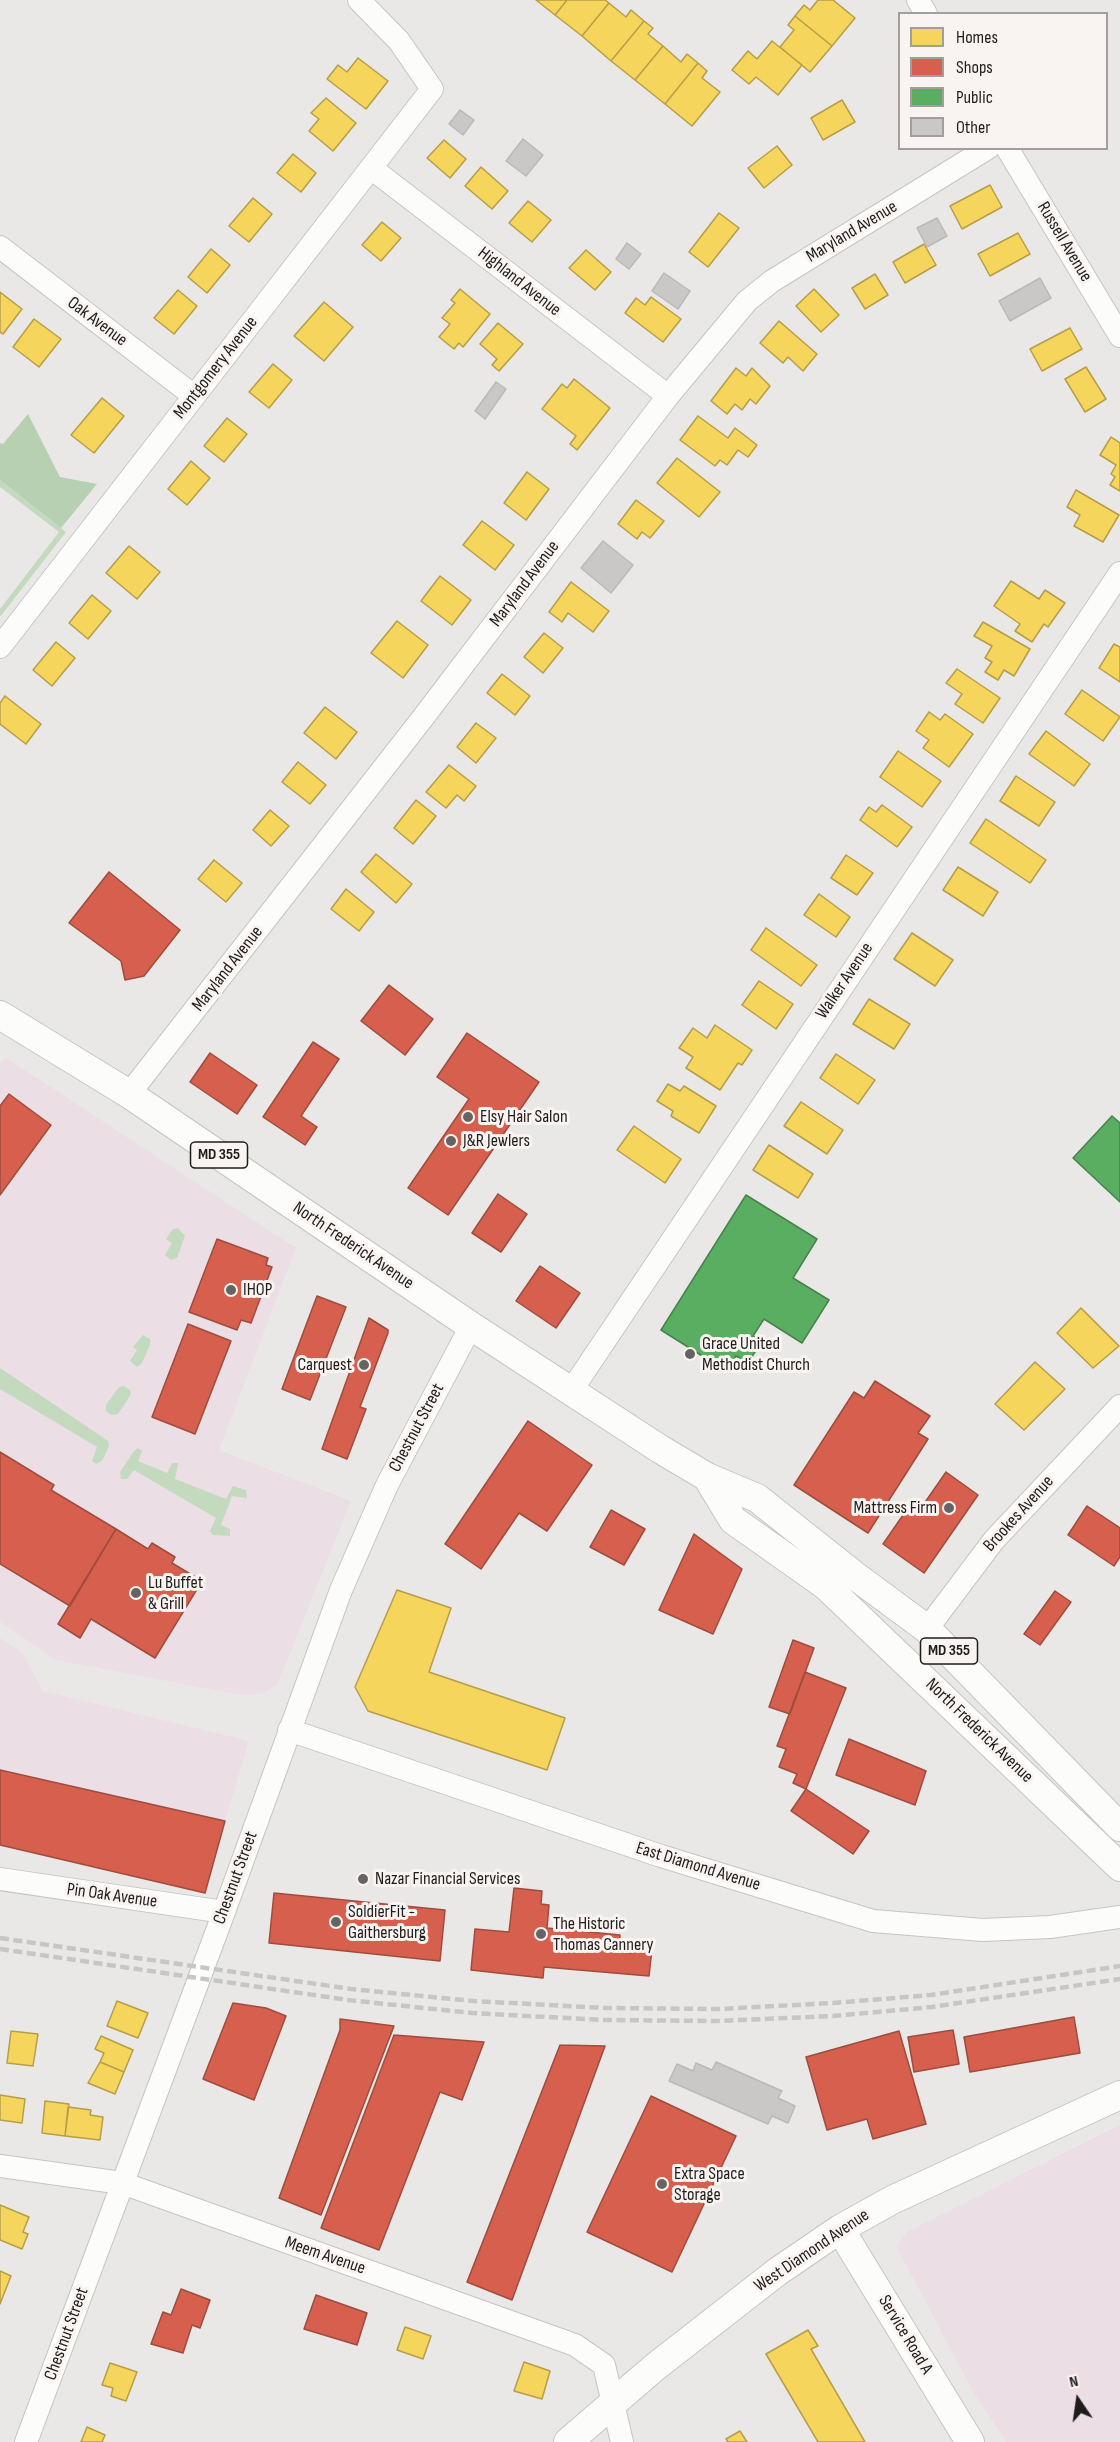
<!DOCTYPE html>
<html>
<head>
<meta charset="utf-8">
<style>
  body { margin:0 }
  #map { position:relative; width:1120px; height:2442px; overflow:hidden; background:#eae8e6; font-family:"Sofia Sans Condensed",sans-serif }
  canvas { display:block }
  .legend { position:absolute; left:898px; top:12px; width:210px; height:138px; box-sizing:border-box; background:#f9f4f2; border:2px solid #a29e9c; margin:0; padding:8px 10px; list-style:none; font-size:18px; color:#1f1d1c }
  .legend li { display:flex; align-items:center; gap:12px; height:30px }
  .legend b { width:30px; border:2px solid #a29e9c }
  .north { position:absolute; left:1048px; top:2370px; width:60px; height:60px; -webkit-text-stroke:4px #f9f4f2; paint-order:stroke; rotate:347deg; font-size:16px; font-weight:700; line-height:24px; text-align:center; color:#1f1d1c }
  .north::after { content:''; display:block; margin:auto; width:21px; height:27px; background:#1f1d1c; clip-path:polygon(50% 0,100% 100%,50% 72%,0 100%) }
</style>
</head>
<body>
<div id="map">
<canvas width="1120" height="2442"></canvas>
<ul class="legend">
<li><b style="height:16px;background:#f6d55c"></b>Homes</li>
<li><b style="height:16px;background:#d6604d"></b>Shops</li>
<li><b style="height:16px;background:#5aae61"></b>Public</li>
<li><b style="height:16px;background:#cac8c6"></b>Other</li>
</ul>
<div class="north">N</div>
</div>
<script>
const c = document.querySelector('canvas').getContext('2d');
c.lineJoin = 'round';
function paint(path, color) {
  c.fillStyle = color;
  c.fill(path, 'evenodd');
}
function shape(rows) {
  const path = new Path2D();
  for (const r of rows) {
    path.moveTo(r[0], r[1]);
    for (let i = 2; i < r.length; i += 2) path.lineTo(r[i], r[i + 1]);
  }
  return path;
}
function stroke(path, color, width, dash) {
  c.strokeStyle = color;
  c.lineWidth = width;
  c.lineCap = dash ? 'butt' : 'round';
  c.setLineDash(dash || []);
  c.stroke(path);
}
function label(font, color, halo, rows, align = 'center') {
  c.font = font + ' "Sofia Sans Condensed",sans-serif';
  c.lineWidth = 6;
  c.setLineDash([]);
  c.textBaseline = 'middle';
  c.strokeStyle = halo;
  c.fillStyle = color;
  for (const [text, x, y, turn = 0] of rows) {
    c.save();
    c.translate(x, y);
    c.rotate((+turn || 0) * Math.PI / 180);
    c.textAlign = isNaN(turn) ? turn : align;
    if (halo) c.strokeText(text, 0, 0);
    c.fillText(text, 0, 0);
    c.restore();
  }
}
paint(shape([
  [5,1057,296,1248,219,1450,351,1501,278,1684,262,1694,241,1695,56,1660,0,1622,0,1064],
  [0,1638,22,1652,43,1691,249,1741,225,1821,0,1770],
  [1120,2125,1120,2442,1007,2442,976,2397,896,2246,907,2232]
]), '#ebdfe5');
paint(shape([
  [0,480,66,532,0,617,0,609,59,532,0,487],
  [178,1228,185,1236,177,1258,171,1260,165,1255,172,1243,166,1239,173,1229],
  [143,1335,150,1339,150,1345,142,1363,137,1367,130,1361,137,1350,133,1347],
  [0,1368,108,1441,109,1446,102,1461,96,1464,92,1461,97,1447,0,1389],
  [124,1386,130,1390,131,1394,118,1414,111,1415,106,1411,106,1405,119,1387],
  [138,1448,142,1451,138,1461,167,1473,172,1463,178,1463,175,1479,226,1499,233,1486,246,1490,247,1498,232,1496,221,1525,230,1529,230,1536,213,1535,210,1531,216,1518,134,1470,127,1479,121,1479,120,1472,134,1451]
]), '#c3dabe');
paint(shape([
  [28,414,60,477,97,484,61,528,0,480,0,443,3,444]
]), '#b6d0b1');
const homes = shape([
  [536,0,567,0,555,15,536,0],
  [567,0,605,0,609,3,582,36,555,15,567,0],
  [818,0,833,0,855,18,832,46,795,16,804,5,810,10,818,0],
  [609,3,626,17,631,10,644,21,611,61,582,36,609,3],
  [795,16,832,46,810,72,780,47,794,30,788,25,795,16],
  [644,21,653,28,648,34,663,46,635,80,611,61,644,21],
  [772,41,802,65,778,95,756,77,749,84,732,70,748,51,757,59,772,41],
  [663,46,681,62,687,54,698,63,665,104,635,80,663,46],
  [358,58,388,81,366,109,327,79,338,65,347,72,358,58],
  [698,63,707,71,702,78,720,92,692,126,665,104,698,63],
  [326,98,356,123,333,151,309,131,319,119,311,113,326,98],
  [842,100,855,122,823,140,811,118,842,100],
  [444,140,466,159,450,178,427,158,444,140],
  [777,146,792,165,764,188,748,168,777,146],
  [293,154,316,173,301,192,277,173,293,154],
  [481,167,508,191,492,209,465,186,481,167],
  [990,185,1002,207,962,229,950,206,990,185],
  [253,198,272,214,249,242,229,226,253,198],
  [528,201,551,220,532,242,509,223,528,201],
  [719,213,739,228,708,267,689,252,719,213],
  [382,222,401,238,381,261,362,245,382,222],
  [1018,233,1030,254,990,276,978,254,1018,233],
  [924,244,936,265,905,283,893,262,924,244],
  [211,249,230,265,207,293,188,277,211,249],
  [586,250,611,272,595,290,569,268,586,250],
  [875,274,888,295,865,309,852,288,875,274],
  [460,289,490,314,463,347,459,343,454,349,439,337,450,324,442,318,455,303,451,300,460,289],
  [814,289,839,315,821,332,796,306,814,289],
  [178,290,197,306,174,334,154,318,178,290],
  [0,292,22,309,3,334,0,332,0,292],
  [651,297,681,319,663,342,625,313,636,298,645,305,651,297],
  [324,302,353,327,324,361,294,336,324,302],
  [34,319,61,339,39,367,13,347,34,319],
  [779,321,817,354,803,371,788,357,783,363,760,343,779,321],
  [498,323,523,344,499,371,492,365,497,359,480,344,498,323],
  [1070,328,1082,349,1042,371,1030,349,1070,328],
  [273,364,292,380,269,408,249,392,273,364],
  [1086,367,1106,399,1085,412,1065,379,1086,367],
  [736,368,746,376,752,368,770,386,756,404,750,399,742,410,735,404,727,414,711,401,736,368],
  [574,379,610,408,577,450,570,444,576,436,542,409,562,384,567,388,574,379],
  [102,398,124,416,94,453,71,435,102,398],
  [698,416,728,438,735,428,757,445,748,457,738,450,727,465,720,460,715,466,680,440,698,416],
  [227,418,247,434,224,462,204,446,227,418],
  [1111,437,1120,443,1120,491,1110,485,1115,477,1111,474,1116,465,1100,455,1111,437],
  [677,458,720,492,699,517,657,483,677,458],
  [191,461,210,478,187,505,168,489,191,461],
  [527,472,549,489,526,520,504,503,527,472],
  [1076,490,1119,515,1103,542,1074,526,1080,515,1067,507,1076,490],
  [636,500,664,521,650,538,642,532,637,539,618,524,636,500],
  [482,521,514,545,495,570,463,545,482,521],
  [129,546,160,572,137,599,106,573,129,546],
  [440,576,471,600,452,625,421,601,440,576],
  [1011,581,1039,599,1045,590,1065,603,1048,627,1044,624,1032,642,1015,631,1020,624,994,606,1011,581],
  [571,582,609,611,593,632,568,613,562,622,549,612,571,582],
  [92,595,111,611,88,639,69,623,92,595],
  [397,621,428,645,403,678,371,653,397,621],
  [983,622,1030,649,1014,676,1004,670,998,680,985,672,992,662,985,658,992,646,974,636,983,622],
  [544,633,563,648,543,673,524,657,544,633],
  [56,642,75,658,52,686,33,670,56,642],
  [1114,644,1120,647,1120,682,1099,668,1114,644],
  [957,669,1000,698,983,723,955,704,962,694,946,683,957,669],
  [502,674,530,696,515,715,487,693,502,674],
  [1082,690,1120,717,1103,741,1065,714,1082,690],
  [5,696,41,724,26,744,0,724,0,703,5,696],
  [325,707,357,732,336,759,304,733,325,707],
  [929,712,940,720,945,714,973,734,949,767,923,748,929,740,916,731,929,712],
  [476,723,496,738,476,763,457,747,476,723],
  [1046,731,1090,764,1074,786,1029,754,1046,731],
  [898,751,941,781,922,807,880,777,898,751],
  [298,762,326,785,310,804,282,782,298,762],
  [449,765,476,786,464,801,457,795,446,808,426,792,449,765],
  [1016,776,1055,802,1039,826,1000,801,1016,776],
  [416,800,436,816,413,844,394,828,416,800],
  [882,805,912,827,897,847,860,820,869,807,876,812,882,805],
  [270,810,289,826,271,846,253,830,270,810],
  [986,819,1046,860,1030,883,970,843,986,819],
  [376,854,412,884,396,903,361,872,376,854],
  [846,855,873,873,857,895,831,878,846,855],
  [214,860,242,883,226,902,198,879,214,860],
  [958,867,998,892,983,916,943,890,958,867],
  [346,889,374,912,359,931,331,909,346,889],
  [819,894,850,917,836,937,804,915,819,894],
  [766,928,817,965,801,986,751,950,766,928],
  [912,933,953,960,935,986,894,959,912,933],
  [759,981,793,1004,776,1029,742,1005,759,981],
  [869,999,910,1024,894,1049,853,1024,869,999],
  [715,1025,752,1050,742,1065,738,1063,720,1090,686,1068,693,1057,679,1048,693,1028,707,1038,715,1025],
  [836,1054,875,1080,858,1104,820,1078,836,1054],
  [668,1084,680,1091,684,1086,716,1106,699,1133,671,1116,673,1111,657,1101,668,1084],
  [801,1102,843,1130,827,1154,784,1126,801,1102],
  [634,1126,681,1159,665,1183,617,1150,634,1126],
  [769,1145,813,1174,798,1198,753,1170,769,1145],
  [1081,1308,1119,1346,1093,1368,1057,1333,1081,1308],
  [1035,1362,1065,1389,1024,1430,995,1404,1035,1362],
  [397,1590,451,1608,429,1672,565,1718,547,1770,368,1711,355,1687,397,1590],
  [117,2001,148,2013,138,2038,107,2026,117,2001],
  [11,2031,38,2034,33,2066,7,2063,11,2031],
  [101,2036,133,2050,124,2072,100,2062,104,2053,95,2049,101,2036],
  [100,2062,124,2072,115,2094,88,2083,100,2062],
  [0,2095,25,2099,22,2123,0,2120,0,2095],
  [45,2101,69,2104,65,2136,42,2133,45,2101],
  [68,2107,91,2110,90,2115,103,2117,100,2140,65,2136,68,2107],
  [0,2205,29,2217,23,2232,28,2234,22,2249,0,2240,0,2205],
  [0,2271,11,2276,0,2304,0,2271],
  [405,2327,431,2336,423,2359,397,2350,405,2327],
  [808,2330,818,2346,811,2349,865,2442,818,2442,766,2354,808,2330],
  [524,2362,550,2371,542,2399,514,2391,524,2362],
  [110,2363,137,2372,126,2401,111,2396,113,2388,102,2385,110,2363],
  [87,2427,105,2435,102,2442,81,2442,87,2427],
  [740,2431,747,2442,728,2442,726,2439,740,2431]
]);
paint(homes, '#f6d55c');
stroke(homes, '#b69e49', 1.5);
const shops = shape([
  [109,872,180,930,144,976,125,980,121,961,69,923,109,872],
  [389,985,433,1019,405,1055,361,1021,389,985],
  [467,1033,539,1082,448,1215,408,1188,469,1099,437,1077,467,1033],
  [313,1042,339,1059,301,1116,317,1127,305,1145,263,1117,313,1042],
  [210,1053,257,1085,237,1114,190,1082,210,1053],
  [9,1094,51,1125,0,1195,0,1106,9,1094],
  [498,1194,527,1214,501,1252,472,1233,498,1194],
  [217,1239,268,1258,266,1265,272,1267,251,1323,241,1320,237,1330,189,1312,217,1239],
  [540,1266,580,1293,556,1328,516,1301,540,1266],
  [317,1296,346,1307,310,1400,282,1389,317,1296],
  [369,1318,388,1330,388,1333,360,1407,366,1409,347,1459,322,1449,369,1318],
  [188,1324,231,1341,195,1434,152,1417,188,1324],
  [875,1381,930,1416,918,1433,928,1439,868,1533,794,1485,854,1392,864,1398,875,1381],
  [528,1421,592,1465,547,1531,519,1513,481,1569,445,1544,528,1421],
  [0,1452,54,1485,51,1490,116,1529,70,1606,0,1564,0,1452],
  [946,1472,978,1495,924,1573,883,1544,910,1505,919,1511,946,1472],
  [1087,1506,1120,1528,1120,1557,1114,1566,1068,1535,1087,1506],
  [611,1510,645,1529,624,1565,590,1547,611,1510],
  [116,1529,148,1549,152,1543,175,1557,172,1563,202,1581,155,1658,91,1619,80,1638,58,1624,116,1529],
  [694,1534,742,1569,713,1634,659,1610,694,1534],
  [1055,1591,1071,1602,1040,1645,1024,1634,1055,1591],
  [793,1640,814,1648,790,1714,769,1707,793,1640],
  [805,1672,846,1688,806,1789,793,1783,797,1774,779,1767,786,1749,777,1746,805,1672],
  [849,1739,926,1771,915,1805,836,1775,849,1739],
  [0,1770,225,1821,205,1893,0,1845,0,1770],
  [806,1789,869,1831,853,1854,791,1811,806,1789],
  [514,1888,542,1891,541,1904,549,1905,547,1928,620,1935,619,1952,632,1953,632,1947,652,1949,649,1976,544,1967,543,1978,471,1970,475,1929,509,1932,514,1888],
  [274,1893,445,1910,440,1961,269,1943,274,1893],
  [233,2003,266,2008,286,2016,254,2100,203,2079,233,2003],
  [1074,2017,1080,2053,970,2072,964,2037,1074,2017],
  [340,2019,394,2026,321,2215,279,2198,340,2030,340,2019],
  [953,2030,959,2064,914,2072,908,2037,953,2030],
  [899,2031,926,2124,873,2139,867,2119,827,2130,806,2057,899,2031],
  [394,2035,484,2042,462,2100,440,2092,379,2250,321,2228,394,2035],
  [560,2045,605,2046,512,2300,467,2282,560,2045],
  [651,2096,736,2136,672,2272,587,2232,651,2096],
  [181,2289,210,2300,200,2328,192,2325,183,2353,151,2344,163,2312,171,2315,181,2289],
  [316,2295,367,2313,357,2345,304,2329,316,2295]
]);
paint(shops, '#d6604d');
stroke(shops, '#9f4c3e', 1.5);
const public = shape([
  [1112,1116,1120,1123,1120,1202,1073,1158,1112,1116],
  [746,1195,817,1239,793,1278,829,1300,802,1343,764,1319,753,1336,762,1341,748,1363,736,1356,726,1371,661,1330,746,1195]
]);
paint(public, '#5aae61');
stroke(public, '#48824c', 1.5);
const building = shape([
  [460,110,474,120,463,135,449,124,460,110],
  [523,139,543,155,526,176,506,161,523,139],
  [937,218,947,236,927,247,917,228,937,218],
  [627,243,641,254,629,269,616,259,627,243],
  [664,273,690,291,678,309,652,291,664,273],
  [1040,278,1051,298,1010,321,999,301,1040,278],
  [496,382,506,389,485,419,475,411,496,382],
  [603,541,633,565,611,593,581,568,603,541],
  [716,2062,782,2091,778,2098,795,2106,788,2123,772,2116,768,2124,669,2081,677,2064,693,2071,696,2063,712,2070,716,2062]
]);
paint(building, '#cac8c6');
stroke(building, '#bbb9b7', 1.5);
const minor = shape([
  [918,0,926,14],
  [1007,148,1120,336],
  [371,168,668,396],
  [0,247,194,396],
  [0,647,432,89,399,41,359,0],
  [129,1094,422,719,668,396,747,301,772,281,988,148],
  [571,1391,1120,573],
  [927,1629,994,1540,1120,1406],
  [289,1730,661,1856,873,1921,983,1930,1050,1927,1120,1917],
  [0,1879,224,1912],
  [0,2166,122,2183,575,2345,604,2365,622,2442],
  [26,2442,224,1912,341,1590,387,1485,471,1326]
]);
const major = shape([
  [0,1015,129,1094,471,1326,660,1449,707,1477,757,1498,854,1575,927,1629,1120,1827],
  [707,1477,733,1520,825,1585,1120,1867],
  [840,2229,970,2442],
  [568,2442,655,2367,777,2272,840,2229,892,2200,1120,2095]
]);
stroke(minor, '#c6c5c3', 24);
stroke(major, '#c6c5c3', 30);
stroke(minor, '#fcfcfb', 22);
stroke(major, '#fcfcfb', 28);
stroke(shape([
  [0,1938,351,1989,473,2001,606,2008,718,2009,833,2003,931,1995,1120,1966],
  [0,1949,348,2000,472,2013,603,2020,717,2021,833,2016,932,2007,1120,1979]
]), '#c6c6c6', 4.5, [9, 4.5]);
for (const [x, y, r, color] of [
  [468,1117,6,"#666463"],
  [451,1141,6,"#666463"],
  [231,1290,6,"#666463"],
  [690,1354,6,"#666463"],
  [364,1365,6,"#666463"],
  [949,1508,6,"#666463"],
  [136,1593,6,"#666463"],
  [363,1879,6,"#666463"],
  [336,1922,6,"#666463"],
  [541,1934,6,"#666463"],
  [662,2184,6,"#666463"]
]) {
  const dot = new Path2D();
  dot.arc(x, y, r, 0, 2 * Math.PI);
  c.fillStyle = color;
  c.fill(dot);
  stroke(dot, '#f9f4f2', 2);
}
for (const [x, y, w] of [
  [219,1155,57],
  [949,1651,57]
]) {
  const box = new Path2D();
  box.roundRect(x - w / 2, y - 13, w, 26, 4.5);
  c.fillStyle = '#f9f4f2';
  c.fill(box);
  stroke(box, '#1f1d1c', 1.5);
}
label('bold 16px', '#1f1d1c', null, [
  ["MD 355",219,1155],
  ["MD 355",949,1651]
]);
label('18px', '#1f1d1c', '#f9f4f2', [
  ["Maryland Avenue",852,232,-31],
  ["Russell Avenue",1064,242,59],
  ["Highland Avenue",519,282,38],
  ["Oak Avenue",97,322,37],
  ["Montgomery Avenue",216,368,-52],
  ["Maryland Avenue",525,584,-53],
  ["Maryland Avenue",228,969,-52],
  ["Walker Avenue",845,981,-56],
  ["North Frederick Avenue",353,1246,34],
  ["Chestnut Street",417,1428,-62],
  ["Brookes Avenue",1019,1514,-48],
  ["North Frederick Avenue",979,1731,44],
  ["East Diamond Avenue",698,1867,17],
  ["Chestnut Street",236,1878,-70],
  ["Pin Oak Avenue",112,1896,8],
  ["West Diamond Avenue",812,2251,-34],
  ["Meem Avenue",325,2256,19],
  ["Chestnut Street",67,2334,-70],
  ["Service Road A",905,2335,59]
]);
label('18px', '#1f1d1c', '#f9f4f2', [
  ["Elsy Hair Salon",480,1117],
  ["J&R Jewlers",463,1141],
  ["IHOP",243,1290],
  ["Grace United",702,1344],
  ["Methodist Church",702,1365],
  ["Carquest",352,1365,"right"],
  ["Mattress Firm",937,1508,"right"],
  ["Lu Buffet",148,1583],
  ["& Grill",148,1604],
  ["Nazar Financial Services",375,1879],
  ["SoldierFit -",348,1912],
  ["Gaithersburg",348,1933],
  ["The Historic",553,1924],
  ["Thomas Cannery",553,1945],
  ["Extra Space",674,2174],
  ["Storage",674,2195]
], 'left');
</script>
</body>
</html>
